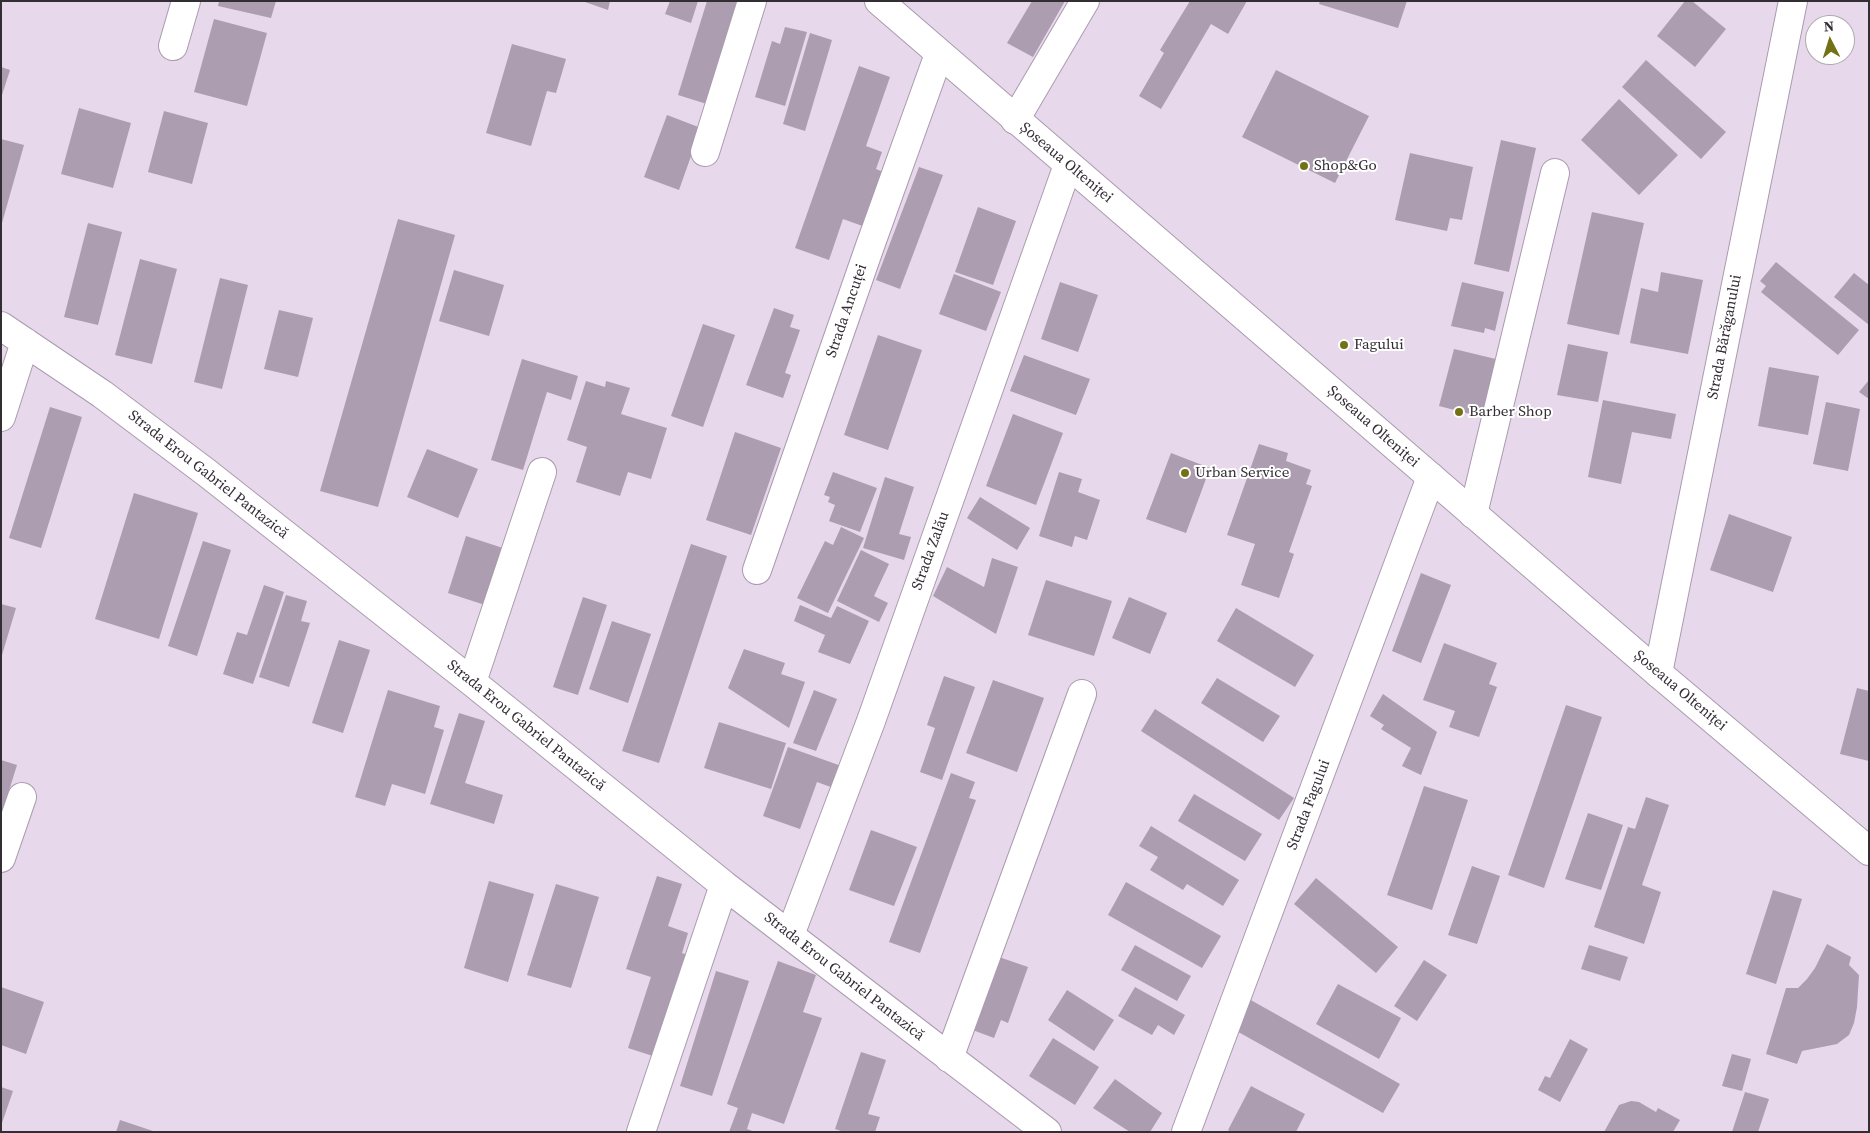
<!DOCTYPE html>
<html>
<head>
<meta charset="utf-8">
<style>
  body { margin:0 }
  #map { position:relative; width:1870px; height:1133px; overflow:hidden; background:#e7d8ec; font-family:"Source Serif 4",serif }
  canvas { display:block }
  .frame { position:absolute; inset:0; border:2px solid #332d34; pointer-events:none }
  .north { position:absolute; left:1805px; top:15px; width:50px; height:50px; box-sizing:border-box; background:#fff; border:1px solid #adabae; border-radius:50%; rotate:355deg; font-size:14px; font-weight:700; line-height:20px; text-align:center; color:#332d34 }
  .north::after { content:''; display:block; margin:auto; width:18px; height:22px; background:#737115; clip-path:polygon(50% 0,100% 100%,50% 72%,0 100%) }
</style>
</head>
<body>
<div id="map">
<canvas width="1870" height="1133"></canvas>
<div class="frame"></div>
<div class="north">N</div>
</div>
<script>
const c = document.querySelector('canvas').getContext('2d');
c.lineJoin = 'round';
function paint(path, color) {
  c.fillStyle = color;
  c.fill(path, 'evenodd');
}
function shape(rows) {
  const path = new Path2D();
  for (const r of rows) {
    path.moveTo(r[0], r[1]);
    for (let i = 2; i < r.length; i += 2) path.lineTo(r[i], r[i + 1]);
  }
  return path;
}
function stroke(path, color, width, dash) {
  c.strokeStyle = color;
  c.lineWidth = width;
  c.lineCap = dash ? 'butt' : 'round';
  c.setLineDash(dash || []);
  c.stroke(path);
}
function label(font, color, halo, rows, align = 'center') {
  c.font = font + ' "Source Serif 4",serif';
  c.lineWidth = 4;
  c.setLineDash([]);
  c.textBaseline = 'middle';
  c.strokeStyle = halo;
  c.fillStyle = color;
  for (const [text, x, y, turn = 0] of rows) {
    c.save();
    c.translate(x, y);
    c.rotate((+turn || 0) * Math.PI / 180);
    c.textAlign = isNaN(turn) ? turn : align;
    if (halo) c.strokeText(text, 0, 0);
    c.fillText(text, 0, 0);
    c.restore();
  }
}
paint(shape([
  [219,1,276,1,271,18,218,6],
  [582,1,610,1,608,10],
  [670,1,698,1,691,23,665,14],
  [707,1,742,1,710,105,678,95],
  [1032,1,1065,1,1033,57,1007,43],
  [1190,1,1247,1,1228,34,1211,24,1161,109,1139,96,1164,53,1160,50],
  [1320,1,1407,1,1398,28,1319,4],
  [1685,1,1692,1,1726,29,1695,67,1657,36],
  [214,19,267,33,247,106,194,92],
  [785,27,807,32,785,106,755,97,772,41,780,44],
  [810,33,832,40,805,131,783,124],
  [512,44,566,59,556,93,547,91,531,146,486,133],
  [1646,60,1726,132,1701,159,1622,87],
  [859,66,890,77,866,146,882,152,876,169,888,174,868,228,843,219,829,260,795,248],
  [1,67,10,70,2,95,1,95],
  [1276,70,1369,116,1335,183,1242,137],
  [1619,99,1678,155,1639,195,1581,140],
  [79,108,131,123,113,188,61,174],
  [164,111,208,123,192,184,148,172],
  [667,115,701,128,679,190,644,177],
  [1,139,24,145,2,223,1,223],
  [1501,140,1536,148,1509,272,1474,264],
  [1410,153,1473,167,1462,220,1450,218,1447,231,1395,220],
  [919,167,943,175,900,289,876,280],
  [978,207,1016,221,993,285,955,272],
  [1592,212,1644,223,1619,335,1567,324],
  [398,219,455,235,378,507,320,491],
  [88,223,122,232,98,325,64,317],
  [140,259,177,269,152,364,115,355],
  [1776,262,1859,330,1838,355,1761,292,1766,286,1760,281],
  [454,270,504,285,489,336,439,321],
  [1661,272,1703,280,1688,354,1630,343,1641,288,1658,292],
  [1854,273,1869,285,1869,325,1834,297],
  [954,274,1001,292,986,331,939,314],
  [220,278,248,285,222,389,194,382],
  [1060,282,1098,295,1078,352,1041,339],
  [1462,282,1504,292,1495,331,1485,328,1484,333,1451,326],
  [774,308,794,315,790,327,800,330,785,373,791,375,783,398,746,385],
  [279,310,313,318,298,377,264,369],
  [703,324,735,335,703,427,671,416],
  [878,335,922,350,888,450,844,435],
  [1568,344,1608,352,1598,402,1557,395],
  [1454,349,1504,361,1490,419,1439,406],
  [1024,355,1090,379,1076,415,1010,391],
  [522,359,578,376,571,400,547,392,523,470,491,460],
  [1769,367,1819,376,1808,435,1758,426],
  [1869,380,1869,399,1859,392],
  [586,381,605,387,606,381,630,388,621,414,667,428,651,479,628,472,620,496,576,482,587,447,567,440],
  [1603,400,1676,414,1671,439,1632,432,1621,484,1588,477],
  [1826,402,1860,409,1848,471,1813,464],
  [50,407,82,417,41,548,9,538],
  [1013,414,1063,433,1036,505,986,486],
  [735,432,781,448,751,535,706,520],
  [1259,444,1288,453,1286,461,1311,470,1306,484,1312,486,1289,552,1294,554,1279,598,1241,585,1255,544,1227,535],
  [427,449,478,469,458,518,407,497],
  [1171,453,1210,468,1186,533,1146,519],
  [833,472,877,488,860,532,829,521,835,505,828,502,830,497,824,495],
  [1059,472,1082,479,1078,492,1100,500,1087,540,1075,536,1072,547,1039,536],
  [885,477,914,487,899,534,911,537,904,560,863,548],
  [134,493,198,513,159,639,95,619],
  [980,497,1030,528,1017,550,967,518],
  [1729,514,1792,537,1773,592,1710,570],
  [841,527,864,538,828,613,797,598,825,541,833,545],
  [466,536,506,549,488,606,448,593],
  [203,541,231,550,197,656,168,646],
  [691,544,727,556,659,763,622,751],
  [861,550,889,564,874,596,888,603,879,622,837,601],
  [992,558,1018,567,996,634,933,596,947,567,984,587],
  [1421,573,1451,585,1421,663,1392,651],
  [1046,580,1112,601,1094,656,1028,635],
  [264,585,284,592,253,684,223,674,237,632,247,635],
  [286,595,307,601,301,621,310,623,289,687,259,677],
  [583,597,607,605,578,695,553,687],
  [1129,597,1167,613,1150,654,1112,638],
  [1,604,16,608,2,655,1,655],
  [800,605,831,618,837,606,869,621,850,664,818,652,825,635,794,621],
  [1236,608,1314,655,1295,687,1217,641],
  [612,621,651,634,628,703,589,689],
  [339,640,370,650,343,733,312,723],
  [1444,643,1497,663,1489,684,1497,687,1479,737,1449,727,1455,711,1423,700],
  [744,649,785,663,781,674,805,682,789,728,728,688],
  [944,676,975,687,942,780,920,772,935,728,927,725],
  [1217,678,1280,716,1263,742,1201,703],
  [993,680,1044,698,1017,772,966,753],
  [1857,688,1869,691,1869,761,1840,754],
  [388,690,440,706,434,727,444,730,425,794,392,784,385,806,355,797],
  [814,690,837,699,816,751,793,743],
  [1383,694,1437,732,1421,775,1402,766,1411,748,1381,729,1384,725,1370,716],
  [1566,705,1602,717,1544,888,1508,875],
  [1155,709,1294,798,1279,820,1141,731],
  [459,713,485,721,465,783,503,795,494,824,430,804],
  [719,722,786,743,771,789,704,768],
  [788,747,847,768,839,790,817,782,800,829,763,816],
  [1,760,17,765,2,813,1,813],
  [951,773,975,782,969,798,976,800,920,953,889,942],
  [1424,786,1468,800,1432,910,1387,895],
  [1194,794,1262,834,1245,861,1178,821],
  [1646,797,1669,805,1642,885,1661,892,1644,944,1594,927,1628,827,1635,829],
  [1588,813,1623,825,1601,890,1565,879],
  [1151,826,1239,880,1223,906,1187,884,1183,890,1150,870,1158,857,1139,846],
  [871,830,917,847,894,906,849,890],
  [1472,866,1500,876,1477,944,1448,935],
  [657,876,682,884,668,926,688,933,682,953,690,956,656,1057,628,1048,651,977,626,969],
  [1316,878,1398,947,1376,973,1294,904],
  [489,881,534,894,508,982,464,968],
  [1126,882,1221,936,1202,968,1108,915],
  [556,884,599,897,571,988,527,975],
  [1773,890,1802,899,1776,984,1746,974],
  [1827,944,1851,957,1849,965,1859,975,1857,1007,1854,1023,1849,1035,1837,1044,1802,1051,1797,1064,1766,1054,1786,988,1798,988,1807,979,1815,968],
  [1135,945,1191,976,1177,1001,1121,970],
  [1589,945,1628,957,1620,981,1581,969],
  [996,956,1028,967,1008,1023,1001,1020,994,1038,970,1029],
  [1424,960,1447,975,1417,1021,1394,1006],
  [778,961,816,975,803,1012,822,1018,784,1124,752,1113,747,1129,755,1132,729,1132,738,1108,727,1104],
  [716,971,749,981,712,1096,680,1086],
  [1338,984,1401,1018,1379,1059,1316,1024],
  [1,987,44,1002,26,1054,1,1045],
  [1135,987,1185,1015,1174,1035,1158,1025,1152,1035,1118,1016],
  [1067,990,1114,1020,1094,1051,1048,1020],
  [1249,999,1400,1084,1383,1113,1233,1029],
  [1053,1038,1099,1067,1075,1105,1029,1076],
  [1570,1039,1588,1049,1560,1102,1538,1090,1545,1076,1550,1078],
  [861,1052,886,1060,868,1114,880,1117,875,1132,844,1132,835,1129],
  [1732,1054,1751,1059,1742,1091,1722,1086],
  [1115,1079,1162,1113,1150,1132,1130,1132,1093,1108],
  [1251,1086,1305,1114,1296,1132,1231,1132,1228,1130],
  [1,1087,13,1091,2,1123,1,1123],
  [1745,1092,1769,1099,1758,1132,1732,1132],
  [1631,1101,1639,1102,1656,1112,1658,1108,1680,1120,1673,1132,1604,1132,1619,1105],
  [120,1120,153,1131,153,1132,116,1132]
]), '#ac9db0');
const street = shape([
  [173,46,186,1],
  [1015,120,1085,1],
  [705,152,752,1],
  [1,326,102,394,207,473,472,682,724,885,1047,1132],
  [1,417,25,342],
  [1473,514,1555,173],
  [757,570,870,246,939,54],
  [1658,673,1793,1],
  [472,682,542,472],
  [1,858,22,797],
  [790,935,871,721,1068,165],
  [949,1058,1082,694],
  [641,1132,724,885]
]);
const secondary = shape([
  [1186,1132,1431,477]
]);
const primary = shape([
  [879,1,1658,673,1869,851]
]);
stroke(street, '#aa9bae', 30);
stroke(secondary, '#aa9bae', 30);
stroke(primary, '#aa9bae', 30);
stroke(street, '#fff', 28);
stroke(secondary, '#fff', 28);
stroke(primary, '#fff', 28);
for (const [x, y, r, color] of [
  [1304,166,5,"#737115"],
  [1344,345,5,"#737115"],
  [1459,412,5,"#737115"],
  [1185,473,5,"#737115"]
]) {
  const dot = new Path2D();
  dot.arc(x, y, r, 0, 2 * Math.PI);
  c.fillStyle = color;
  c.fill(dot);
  stroke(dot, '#fff', 2);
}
label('15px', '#332d34', '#fff', [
  ["Șoseaua Olteniței",1066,163,40],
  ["Strada Ancuței",847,311,-71],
  ["Strada Bărăganului",1725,337,-79],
  ["Șoseaua Olteniței",1373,427,41],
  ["Strada Erou Gabriel Pantazică",208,475,38],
  ["Strada Zalău",931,551,-70],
  ["Șoseaua Olteniței",1680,691,40],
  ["Strada Erou Gabriel Pantazică",526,726,39],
  ["Strada Fagului",1309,805,-69],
  ["Strada Erou Gabriel Pantazică",844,977,38]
]);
label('15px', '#332d34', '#fff', [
  ["Shop&Go",1314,166],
  ["Fagului",1354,345],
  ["Barber Shop",1469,412],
  ["Urban Service",1195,473]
], 'left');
</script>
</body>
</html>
